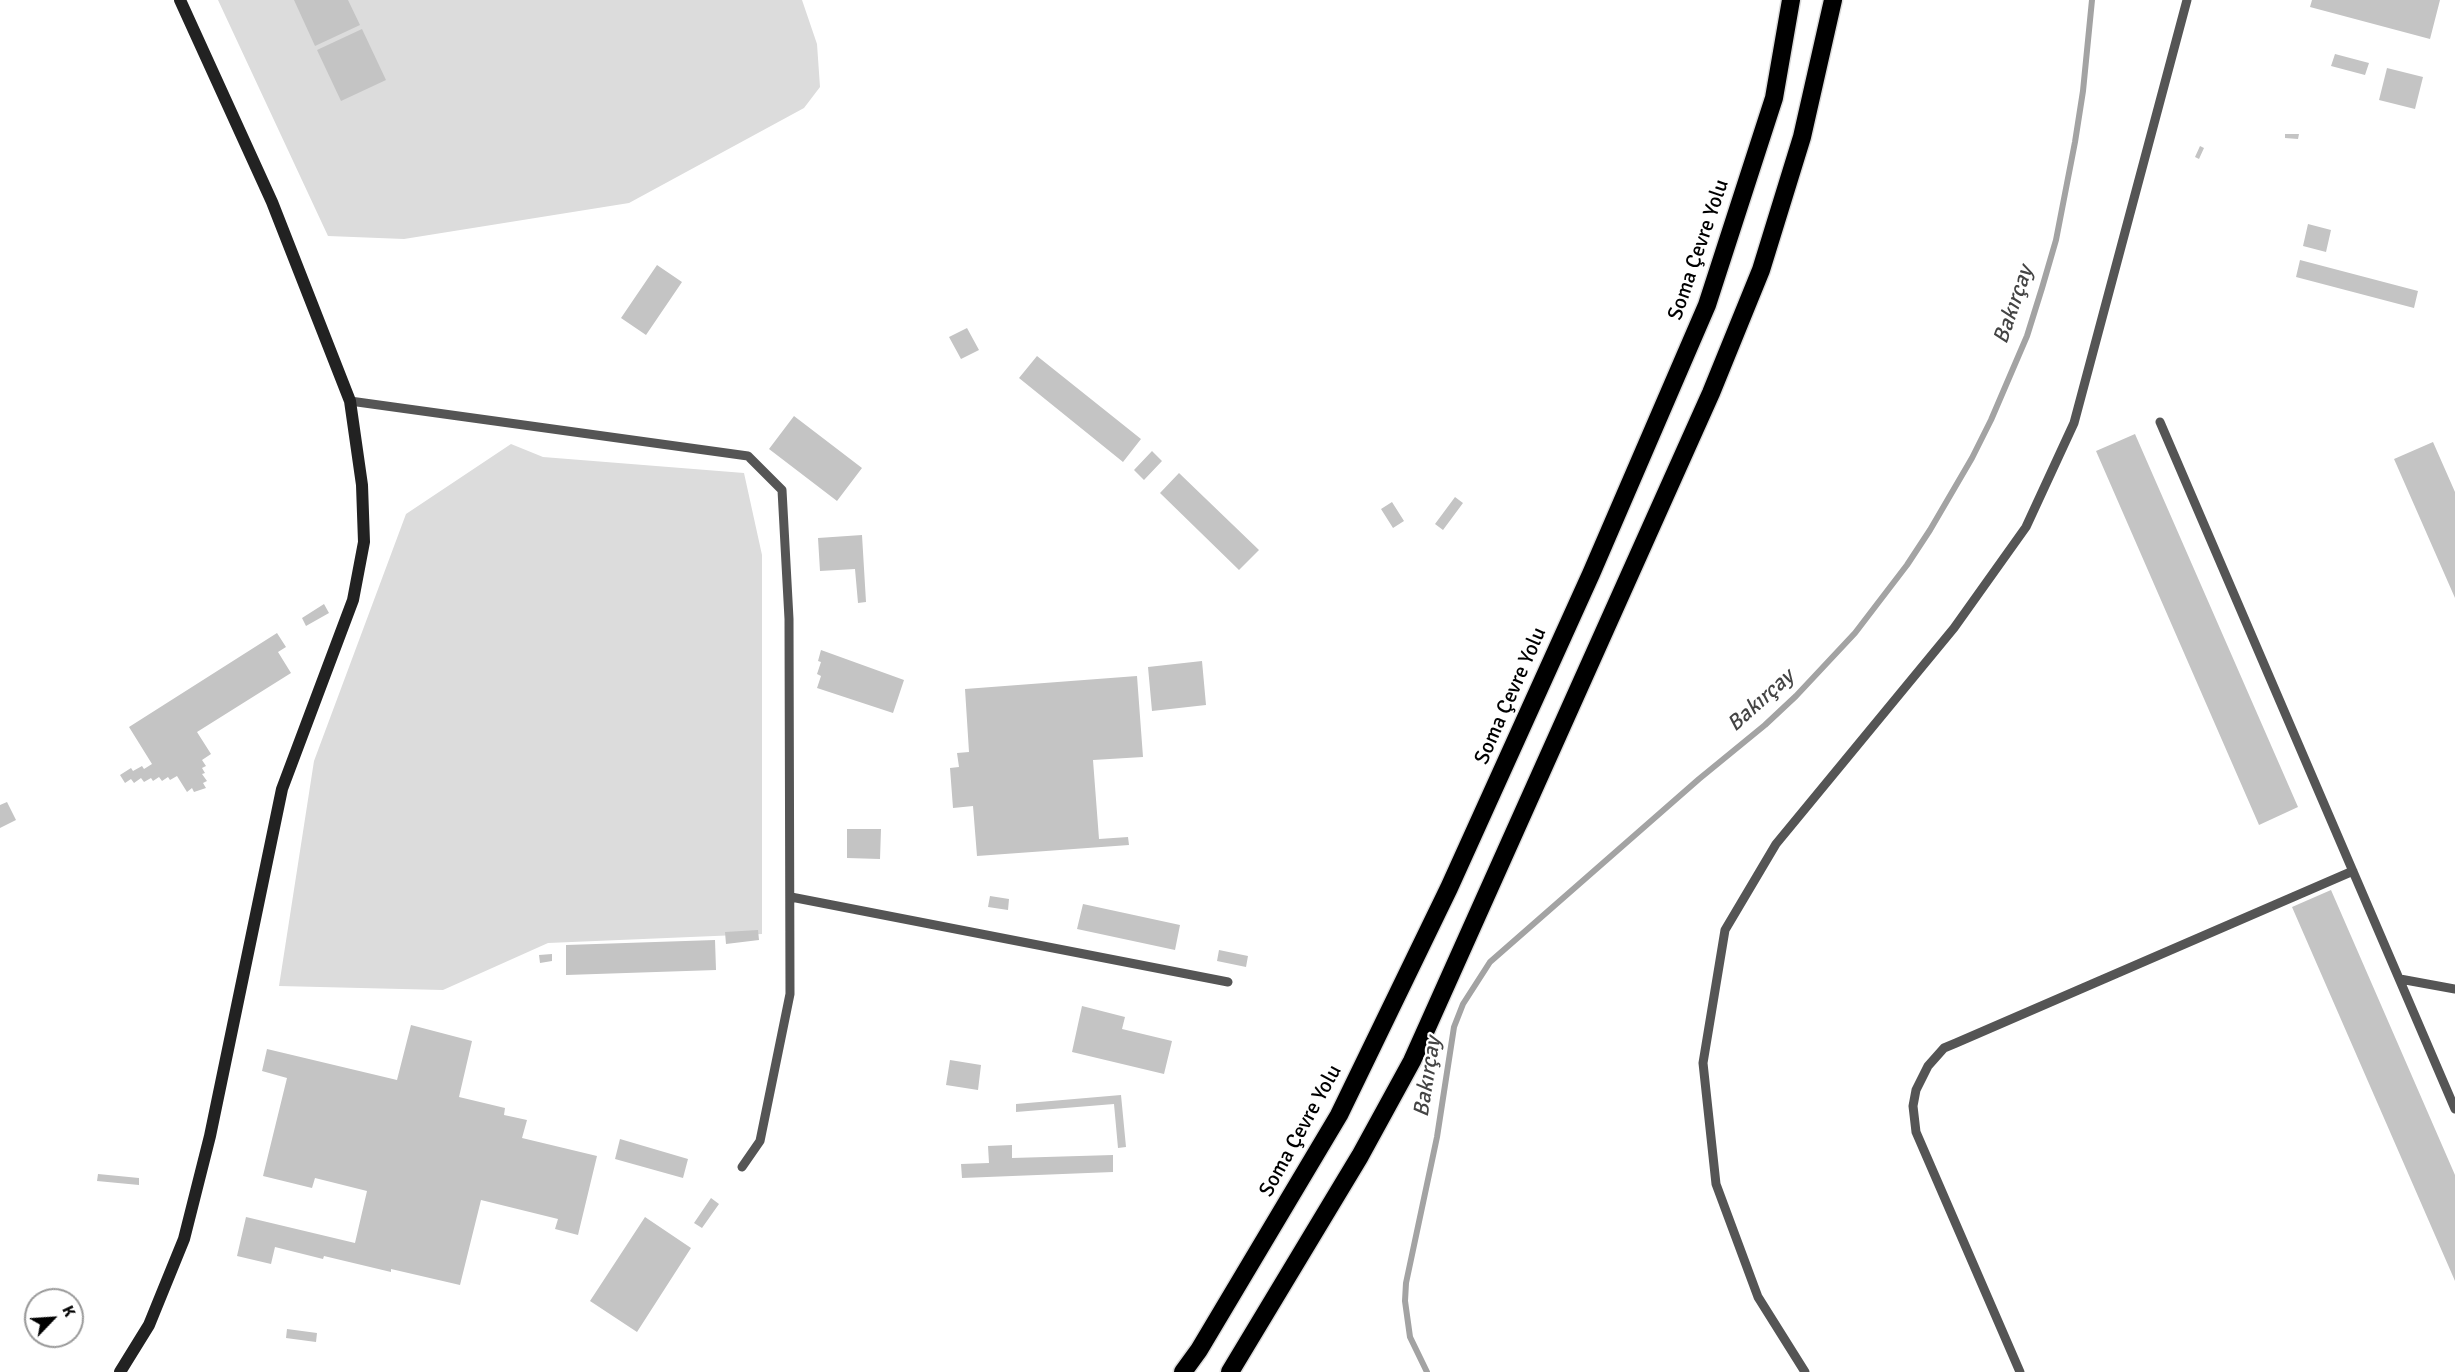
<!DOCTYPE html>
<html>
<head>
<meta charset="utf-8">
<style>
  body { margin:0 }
  #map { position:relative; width:2455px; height:1372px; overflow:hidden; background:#fff; font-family:Signika,sans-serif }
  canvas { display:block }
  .north { position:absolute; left:24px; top:1288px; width:60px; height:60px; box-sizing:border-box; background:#fff; border:2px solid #999; border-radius:50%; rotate:65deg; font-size:16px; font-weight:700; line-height:24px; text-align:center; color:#000 }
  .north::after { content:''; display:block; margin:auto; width:21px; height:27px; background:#000; clip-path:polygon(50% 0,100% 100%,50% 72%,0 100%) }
</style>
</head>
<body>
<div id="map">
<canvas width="2455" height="1372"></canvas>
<div class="north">K</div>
</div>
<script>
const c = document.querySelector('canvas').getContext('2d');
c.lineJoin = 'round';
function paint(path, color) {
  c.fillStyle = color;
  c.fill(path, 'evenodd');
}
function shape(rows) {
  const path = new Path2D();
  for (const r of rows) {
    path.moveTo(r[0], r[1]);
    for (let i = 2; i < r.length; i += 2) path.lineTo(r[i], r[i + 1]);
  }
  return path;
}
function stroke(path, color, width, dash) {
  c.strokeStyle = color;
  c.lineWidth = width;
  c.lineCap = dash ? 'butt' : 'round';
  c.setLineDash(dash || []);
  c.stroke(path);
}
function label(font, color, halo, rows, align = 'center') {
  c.font = font + ' Signika,sans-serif';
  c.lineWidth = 4.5;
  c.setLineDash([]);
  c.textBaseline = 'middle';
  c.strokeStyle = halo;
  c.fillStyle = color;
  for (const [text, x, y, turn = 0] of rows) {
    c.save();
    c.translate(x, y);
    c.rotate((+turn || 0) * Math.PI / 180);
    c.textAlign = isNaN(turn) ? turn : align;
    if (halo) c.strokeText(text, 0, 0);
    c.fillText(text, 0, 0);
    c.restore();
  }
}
paint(shape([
  [218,0,802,0,817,44,820,87,804,108,629,203,404,239,328,236],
  [511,444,543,457,744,473,762,555,762,934,548,943,443,990,279,986,314,761,406,514]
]), '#dcdcdc');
stroke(shape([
  [1427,1372,1410,1337,1405,1301,1406,1283,1437,1137,1454,1027,1463,1004,1490,962,1699,779,1765,725,1796,696,1855,633,1907,565,1930,530,1972,458,1991,420,2027,336,2042,288,2056,240,2075,142,2083,91,2092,0]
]), '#a3a3a3', 6);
paint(shape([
  [294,0,348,0,360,25,315,46],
  [2312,0,2440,0,2430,39,2310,7],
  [362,29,386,80,341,101,317,50],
  [2335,54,2369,63,2365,75,2331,66],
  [2387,68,2423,77,2415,109,2379,100],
  [2285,134,2299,134,2298,139,2285,138],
  [2200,146,2204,148,2199,159,2195,157],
  [2308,224,2331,230,2326,252,2303,246],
  [2300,260,2418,291,2414,308,2296,277],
  [657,265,682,282,646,335,621,318],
  [967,328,979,350,961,359,949,337],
  [1037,356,1141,439,1123,462,1019,378],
  [794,416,862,468,837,501,769,449],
  [2135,434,2298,807,2259,825,2096,451],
  [2433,442,2455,492,2455,598,2394,459],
  [1152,451,1162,461,1144,480,1134,470],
  [1179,473,1259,550,1239,570,1160,493],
  [1455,497,1463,503,1443,530,1435,524],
  [1392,502,1404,521,1393,528,1381,509],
  [862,535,866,602,858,603,855,569,820,571,818,538],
  [324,604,329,613,306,626,302,618],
  [277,633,286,647,278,652,291,673,197,732,211,754,202,760,206,766,202,768,205,773,202,774,207,781,203,783,206,788,194,792,192,788,187,792,177,776,170,780,168,777,162,781,159,777,153,781,151,778,144,782,141,778,134,783,131,779,125,783,120,775,131,768,133,771,142,766,144,769,152,764,129,727],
  [821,650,904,680,893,713,817,688,821,676,817,674,821,662,818,661],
  [1202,661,1206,705,1152,711,1148,667],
  [1137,676,1143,757,1093,760,1099,839,1128,837,1129,845,977,856,973,806,953,808,950,768,959,767,957,753,969,752,965,689],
  [7,802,16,820,0,828,0,805],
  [847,829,881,829,880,859,847,858],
  [2331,890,2455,1175,2455,1281,2292,907],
  [990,896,1009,899,1008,910,988,907],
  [1083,904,1180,925,1175,950,1077,929],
  [758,930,759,940,726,944,725,932],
  [715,940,716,970,566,975,566,945],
  [1219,950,1248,956,1246,967,1217,961],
  [552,954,552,961,540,963,539,955],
  [1082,1006,1125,1017,1122,1029,1172,1041,1164,1074,1072,1052],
  [411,1025,472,1041,459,1097,505,1108,504,1115,527,1120,522,1138,597,1156,578,1235,555,1229,558,1219,481,1200,460,1285,391,1269,391,1272,324,1256,323,1259,275,1247,271,1264,237,1256,246,1217,355,1243,367,1191,315,1178,312,1188,263,1176,287,1078,262,1071,267,1049,397,1080],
  [950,1060,981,1065,978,1090,946,1085],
  [1121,1095,1126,1147,1118,1148,1114,1104,1016,1112,1016,1104],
  [620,1139,688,1159,683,1178,615,1159],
  [1012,1145,1012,1158,1113,1155,1113,1172,962,1178,961,1164,989,1163,988,1146],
  [98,1174,139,1178,139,1185,97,1181],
  [711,1198,719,1204,702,1228,694,1223],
  [645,1217,691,1248,637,1332,590,1301],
  [287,1329,317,1333,316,1342,286,1338]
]), '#c4c4c4');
const highway = shape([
  [1183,1372,1199,1350,1339,1115,1449,888,1591,574,1707,305,1774,98,1791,0],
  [1230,1372,1360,1156,1412,1061,1711,393,1761,270,1802,137,1833,0]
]);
stroke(highway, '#dbdbdb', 21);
stroke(shape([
  [350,401,748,456,782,490,789,619,790,994,760,1141,742,1167],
  [2160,422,2455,1109],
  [791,897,1228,982],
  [2400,979,2455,989],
  [1805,1372,1758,1297,1716,1184,1703,1063,1725,930,1776,844,1954,628,2026,527,2074,423,2187,0],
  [2020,1372,1916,1132,1913,1106,1916,1090,1928,1066,1944,1048,1956,1043,2353,871]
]), '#555', 9);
stroke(shape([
  [120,1372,149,1325,184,1239,210,1136,282,789,353,600,364,542,362,485,350,401,272,202,180,0]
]), '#222', 12);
stroke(highway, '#000', 18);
label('21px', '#000', '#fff', [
  ["Soma Çevre Yolu",1699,250,-71],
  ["Soma Çevre Yolu",1511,696,-66],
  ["Soma Çevre Yolu",1301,1131,-61]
]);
label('italic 22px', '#444', '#fff', [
  ["Bakırçay",2014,305,-71],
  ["Bakırçay",1761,701,-42],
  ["Bakırçay",1428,1077,-81]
]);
</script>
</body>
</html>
